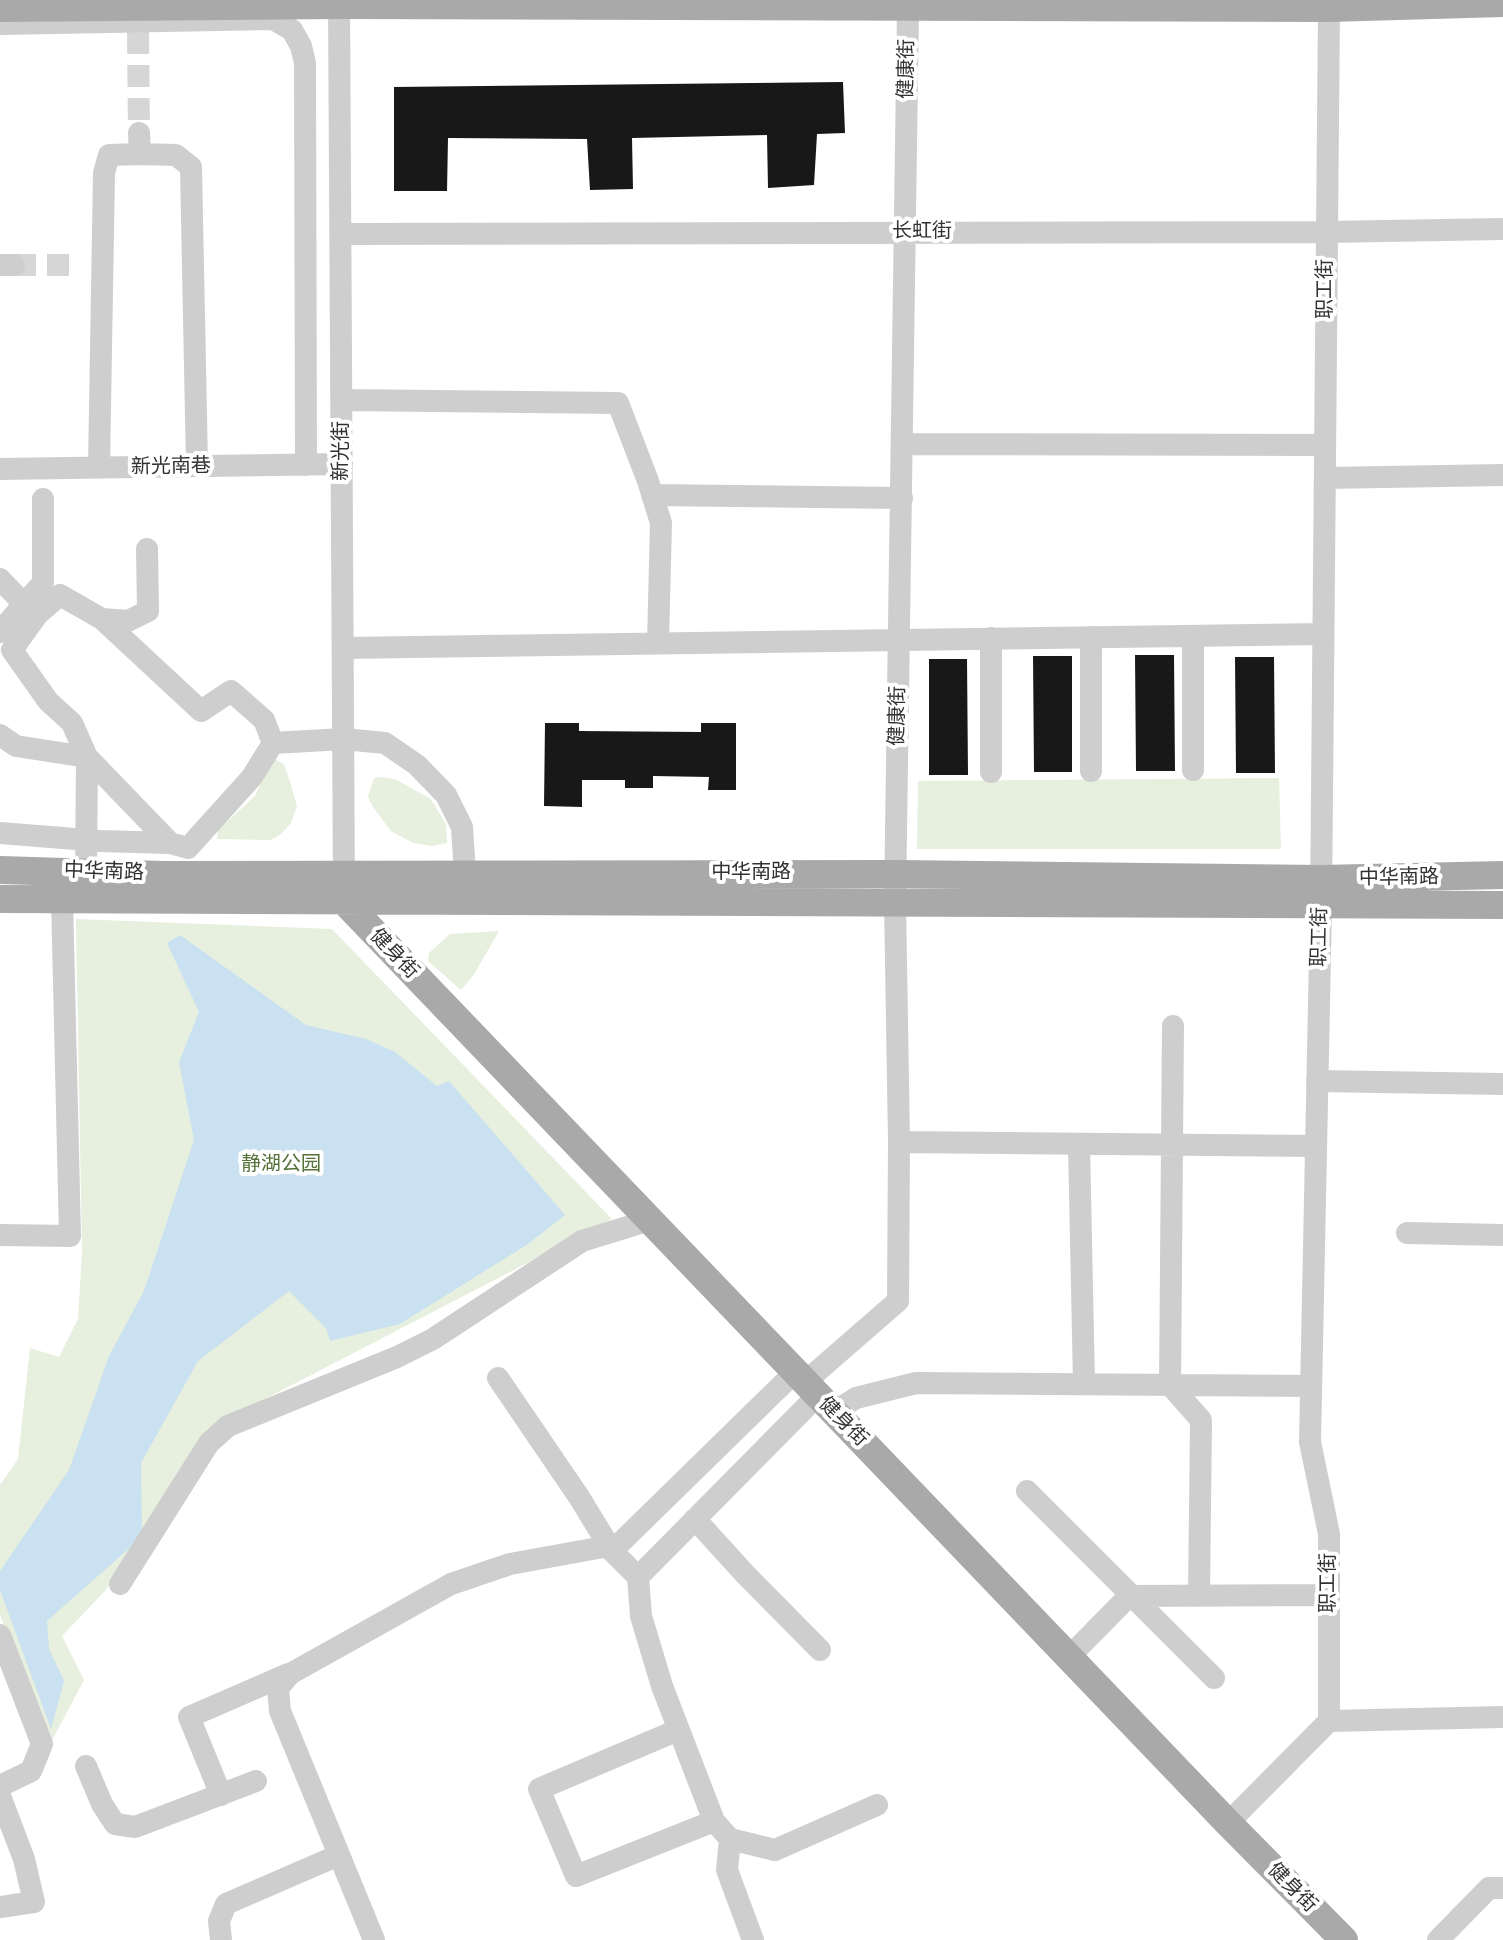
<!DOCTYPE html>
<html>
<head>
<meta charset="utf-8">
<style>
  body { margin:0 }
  canvas { display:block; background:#fff }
</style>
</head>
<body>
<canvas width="1503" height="1940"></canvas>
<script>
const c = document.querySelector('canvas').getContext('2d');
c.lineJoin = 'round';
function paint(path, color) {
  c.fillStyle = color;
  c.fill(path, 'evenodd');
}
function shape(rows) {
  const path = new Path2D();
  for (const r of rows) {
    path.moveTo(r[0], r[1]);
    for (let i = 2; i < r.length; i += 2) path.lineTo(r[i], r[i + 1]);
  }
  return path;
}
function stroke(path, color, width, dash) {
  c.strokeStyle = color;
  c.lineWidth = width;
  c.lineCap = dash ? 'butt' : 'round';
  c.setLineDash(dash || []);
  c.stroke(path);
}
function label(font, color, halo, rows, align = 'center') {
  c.font = font + ' "Archivo Narrow","Noto Sans SC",sans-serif';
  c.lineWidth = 8;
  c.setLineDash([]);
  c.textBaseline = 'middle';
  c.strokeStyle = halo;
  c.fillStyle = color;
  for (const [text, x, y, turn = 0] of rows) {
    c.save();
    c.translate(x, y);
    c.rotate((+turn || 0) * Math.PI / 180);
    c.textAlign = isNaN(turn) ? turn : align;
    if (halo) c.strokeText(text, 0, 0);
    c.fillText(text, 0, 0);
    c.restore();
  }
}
paint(shape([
  [272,758,284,764,290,782,297,806,291,823,280,835,270,840,217,839,218,830,255,796],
  [380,777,395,779,431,799,446,824,447,843,431,846,413,843,391,831,373,807,368,797,374,778],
  [1279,778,1281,849,917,849,918,781],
  [76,919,332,929,612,1219,209,1428,157,1515,105,1591,62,1636,84,1680,49,1746,0,1615,0,1485,18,1459,30,1348,59,1357,78,1319,82,1252],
  [499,931,473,976,461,990,428,961,429,953,450,934]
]), '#e7efde');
paint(shape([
  [180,935,306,1025,366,1039,395,1052,437,1086,449,1081,565,1215,528,1244,400,1324,330,1341,326,1328,289,1291,198,1361,141,1463,142,1537,47,1621,49,1649,64,1681,51,1729,0,1590,0,1571,69,1470,109,1356,144,1291,194,1140,179,1062,199,1012,167,943]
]), '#c9e1f0');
paint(shape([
  [843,82,845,133,817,134,814,185,768,188,767,135,632,138,633,189,590,190,587,139,448,138,447,191,394,191,394,87],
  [1135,655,1174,655,1175,771,1136,771],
  [1033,656,1072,656,1072,772,1034,772],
  [1235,657,1274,657,1275,773,1236,773],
  [929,659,967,659,968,775,929,775],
  [545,723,579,723,579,731,701,732,701,723,736,723,736,790,708,790,709,777,653,776,653,788,625,788,625,780,582,780,582,807,544,806]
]), '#181818');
stroke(shape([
  [138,32,139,133],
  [14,265,78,265]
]), '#d6d6d6', 22, [22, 11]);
stroke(shape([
  [339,0,344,891],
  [0,24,273,19,292,30,301,46,305,63,306,465],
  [139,133,140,154],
  [341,234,1327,232,1503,229],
  [0,265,14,265],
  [342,400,618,403,648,481,661,523,658,643],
  [902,444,1325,445],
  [99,467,104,173,109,155,140,154,176,155,191,167,197,466],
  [0,469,342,464],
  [1325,478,1503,475],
  [652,495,902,498],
  [0,579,24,604,0,632],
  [24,604,43,583,43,499],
  [102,619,128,621,148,611,147,549],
  [1091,637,1091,771],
  [344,648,1323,634],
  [0,735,16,746,87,757,86,871],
  [273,743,264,720,231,691,201,711,102,619,60,595,37,615,12,650,48,701,72,723,87,757,170,843,188,848,252,777,273,743,344,739,385,743,417,765,446,795,462,827,465,874],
  [1193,770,1193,636],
  [991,772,991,638],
  [0,833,100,841,170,843],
  [1173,1026,1170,1385,1201,1420,1199,1596],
  [1317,1081,1503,1084],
  [899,1142,1315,1146],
  [1079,1144,1084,1384],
  [1407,1233,1503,1235],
  [0,1235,70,1236,62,899],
  [498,1378,579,1497,612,1551,638,1577,641,1616,662,1686,714,1821,730,1839,775,1850,877,1805],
  [805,1382,898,1301,899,1142,895,901,908,8],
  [834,1412,856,1398,916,1383,1311,1386],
  [1027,1491,1214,1678],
  [695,1519,745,1574,820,1650],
  [612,1551,795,1372],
  [638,1577,817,1396],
  [120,1584,209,1443,228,1426,397,1357,433,1339,582,1241,650,1220],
  [0,1635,42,1744,31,1771,0,1786],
  [1069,1657,1129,1596,1329,1595],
  [1329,1721,1503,1717],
  [678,1730,539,1789,576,1876,714,1821],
  [86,1766,102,1804,115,1824,135,1827,256,1781],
  [221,1795,189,1717,288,1674],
  [0,1796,24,1859,34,1902,0,1907],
  [1228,1823,1329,1721,1329,1534,1310,1442,1321,906,1329,8],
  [730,1839,727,1870,753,1940],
  [221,1940,219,1921,226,1904,339,1855],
  [374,1940,280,1711,278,1688,290,1674,451,1584,510,1564,609,1546],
  [1438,1940,1489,1888,1503,1888]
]), '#cecece', 22);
stroke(shape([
  [0,8,339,5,1329,8,1503,3],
  [0,870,163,875,896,874,1320,879,1503,875],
  [0,899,1503,905],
  [344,901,1228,1823,1344,1940]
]), '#a9a9a9', 28);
label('20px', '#313131', '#fff', [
  ["健康街",907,69,-89],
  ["长虹街",922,232],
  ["职工街",1326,289,-90],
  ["新光街",342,451,-90],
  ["新光南巷",171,467,-1],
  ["健康街",898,716,-89],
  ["中华南路",104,872,2],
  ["中华南路",751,873],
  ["中华南路",1399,878,-1],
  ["职工街",1320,937,-89],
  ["健身街",394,954,46],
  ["健身街",843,1422,45],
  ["职工街",1329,1583,-90],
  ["健身街",1292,1888,45]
]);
label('20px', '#547139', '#fff', [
  ["静湖公园",281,1165]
]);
</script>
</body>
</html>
